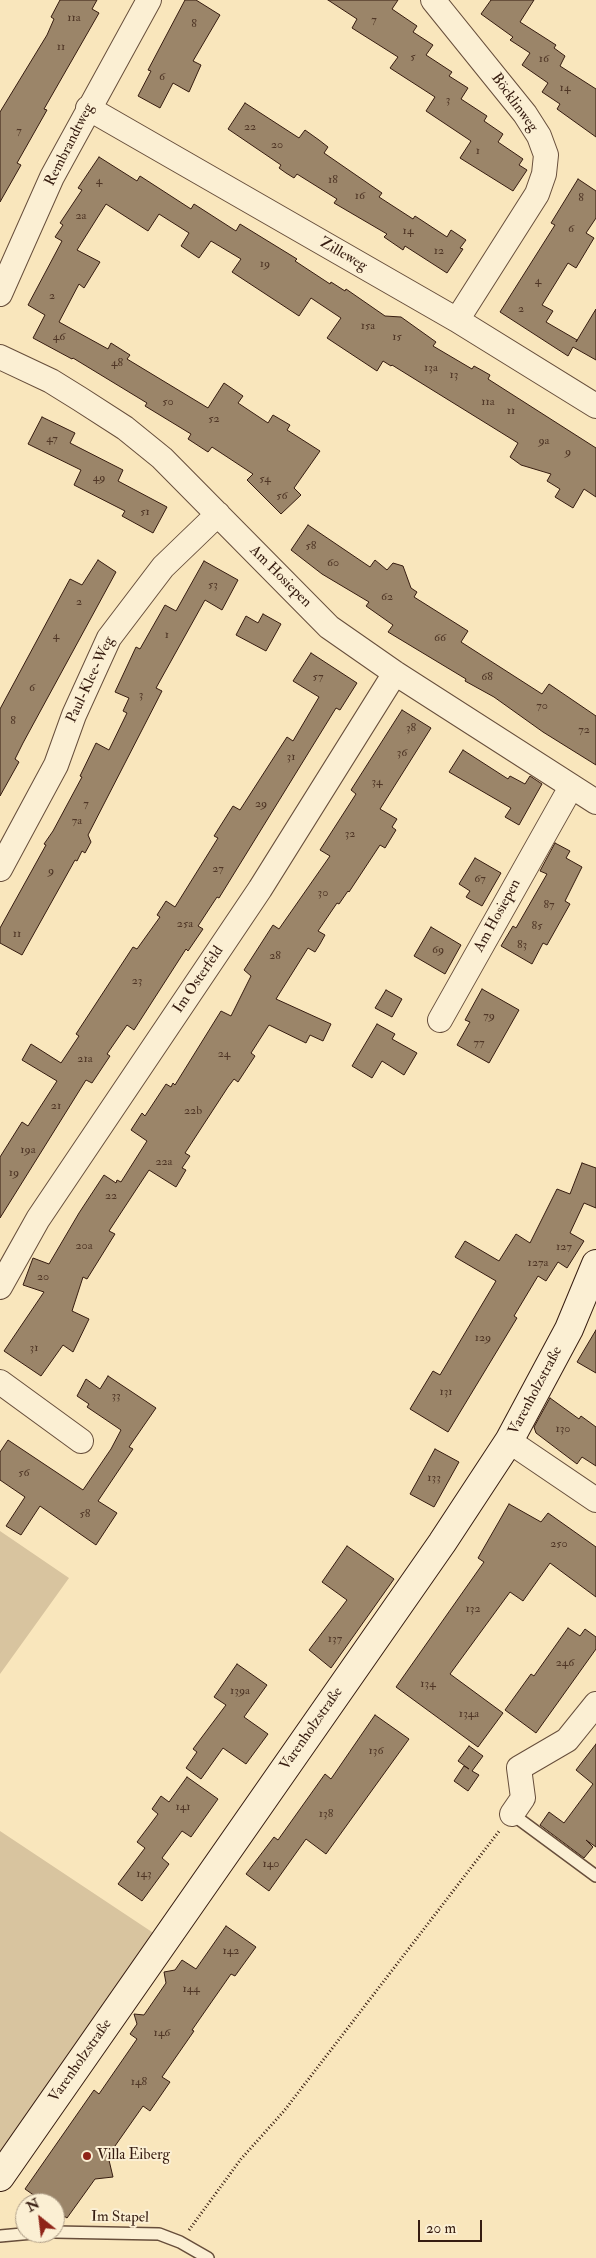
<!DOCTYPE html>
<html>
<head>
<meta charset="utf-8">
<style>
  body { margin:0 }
  #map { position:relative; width:596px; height:2258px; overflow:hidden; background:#f9e6bc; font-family:"IM FELL Double Pica",serif }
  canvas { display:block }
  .north { position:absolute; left:15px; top:2193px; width:50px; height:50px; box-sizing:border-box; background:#fbefd3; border:1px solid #ac9b85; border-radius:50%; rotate:331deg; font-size:14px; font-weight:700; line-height:20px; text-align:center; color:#361c10 }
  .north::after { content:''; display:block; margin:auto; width:18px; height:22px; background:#8f2418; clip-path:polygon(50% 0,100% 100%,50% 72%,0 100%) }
  .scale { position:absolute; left:418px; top:2220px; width:64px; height:22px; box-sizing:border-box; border:2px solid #361c10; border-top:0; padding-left:6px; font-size:15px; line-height:18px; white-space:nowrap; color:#361c10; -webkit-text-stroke:4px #fbefd3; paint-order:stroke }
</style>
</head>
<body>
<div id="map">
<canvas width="596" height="2258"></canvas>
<div class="north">N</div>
<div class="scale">20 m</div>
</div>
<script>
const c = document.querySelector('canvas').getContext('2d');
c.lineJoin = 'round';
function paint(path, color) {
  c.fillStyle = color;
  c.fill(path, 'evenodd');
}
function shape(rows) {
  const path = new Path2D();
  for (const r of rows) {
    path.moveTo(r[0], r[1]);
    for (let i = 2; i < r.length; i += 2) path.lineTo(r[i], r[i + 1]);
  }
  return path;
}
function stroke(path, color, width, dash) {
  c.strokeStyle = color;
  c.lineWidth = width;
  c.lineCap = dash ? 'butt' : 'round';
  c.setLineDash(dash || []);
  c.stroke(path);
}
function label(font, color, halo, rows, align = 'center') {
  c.font = font + ' "IM FELL Double Pica",serif';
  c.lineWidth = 4;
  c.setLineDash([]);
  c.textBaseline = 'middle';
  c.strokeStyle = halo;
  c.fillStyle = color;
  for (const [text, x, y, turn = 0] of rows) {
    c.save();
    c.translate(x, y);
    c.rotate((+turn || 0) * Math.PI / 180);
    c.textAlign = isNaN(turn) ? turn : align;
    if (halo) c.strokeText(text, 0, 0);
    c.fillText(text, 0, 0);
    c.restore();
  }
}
paint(shape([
  [0,1531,69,1578,0,1674],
  [0,1831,155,1934,0,2160]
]), '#d8c49f');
const building = shape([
  [60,0,97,0,92,9,99,13,44,109,47,110,17,163,21,165,0,202,0,112,47,35,54,19,51,17,60,0],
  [185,0,196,0,220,15,193,61,201,65,189,92,173,83,160,108,138,96,151,71,148,70,185,0],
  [328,0,398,0,392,9,417,26,413,32,433,45,426,55,452,72,449,76,468,88,461,99,487,116,484,121,503,134,498,142,523,159,519,165,527,170,513,191,460,158,471,141,426,111,435,97,390,68,398,57,352,28,357,19,328,0],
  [491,0,534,0,520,22,556,45,554,48,565,56,560,66,596,89,596,137,557,109,560,104,542,92,548,83,522,65,530,53,510,40,513,37,481,14,491,0],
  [245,103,299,138,305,130,319,140,328,147,324,153,382,193,379,197,413,219,415,216,447,237,451,230,466,240,460,248,463,249,447,273,405,246,403,250,384,237,387,234,334,203,337,199,297,174,294,178,286,173,279,168,281,165,228,129,245,103],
  [99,157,137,181,140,176,191,209,194,204,236,231,240,224,297,259,295,261,330,284,331,282,345,291,346,289,385,316,401,317,436,342,433,346,472,369,474,366,483,371,490,375,488,379,596,448,596,497,584,489,573,508,555,497,560,489,547,481,551,474,521,465,510,457,518,443,392,365,391,366,383,361,377,371,327,338,341,318,311,298,299,316,232,272,241,259,211,241,199,258,181,246,189,233,159,214,148,231,106,204,77,250,100,262,84,288,79,284,59,322,108,349,111,343,130,355,127,359,208,408,224,383,243,396,238,403,268,423,273,415,290,425,287,430,320,451,294,488,301,495,281,514,247,480,253,474,212,447,208,452,188,439,191,434,145,406,147,403,73,358,72,359,33,338,45,315,28,305,62,241,55,237,63,225,60,223,82,190,78,188,99,157],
  [578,179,596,191,596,218,586,233,594,238,576,268,568,263,542,305,553,311,546,322,577,340,576,342,596,309,596,360,573,347,568,356,500,312,555,225,551,223,578,179],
  [42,417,75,433,70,443,123,470,118,481,167,507,153,533,122,516,125,511,74,485,81,470,28,444,42,417],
  [308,525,370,567,375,560,387,570,393,563,403,566,411,588,417,592,414,597,468,631,461,642,542,694,549,684,596,716,596,765,543,732,494,697,465,681,466,679,388,632,393,625,366,606,369,602,322,574,291,550,308,525],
  [98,560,116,572,23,743,15,759,19,762,0,796,0,709,70,579,82,585,98,560],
  [204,561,238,580,222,610,205,600,156,688,162,691,88,835,91,842,85,853,82,851,77,861,75,860,22,955,0,943,0,928,46,845,44,844,53,831,82,777,80,776,96,743,109,750,127,713,123,711,129,698,115,692,136,647,140,649,165,605,176,611,204,561],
  [263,614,281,624,266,651,236,635,246,616,258,623,263,614],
  [311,653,357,683,340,710,336,708,219,898,217,897,198,926,203,929,188,951,186,949,134,1030,127,1025,107,1054,110,1056,92,1083,86,1080,0,1218,0,1157,22,1122,28,1126,57,1081,22,1060,31,1044,61,1063,79,1036,76,1034,133,947,137,949,160,917,157,915,166,901,175,907,218,838,214,836,233,806,240,810,287,737,293,741,319,697,293,681,311,653],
  [402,710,431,728,380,809,397,819,392,827,396,830,385,848,380,845,349,892,348,891,339,904,337,903,318,931,325,935,320,944,315,952,308,948,276,999,331,1024,323,1041,310,1035,306,1043,269,1025,251,1053,255,1056,238,1082,234,1079,228,1087,185,1153,190,1156,182,1168,186,1170,176,1187,149,1170,109,1231,115,1234,87,1279,83,1277,72,1311,89,1319,73,1352,63,1345,41,1376,4,1351,44,1292,23,1285,33,1258,49,1264,79,1213,104,1175,116,1183,117,1180,121,1182,147,1141,131,1130,142,1113,145,1116,166,1084,171,1087,173,1083,175,1085,221,1011,231,1016,251,976,244,970,273,925,279,929,330,856,320,850,356,794,351,790,402,710],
  [463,750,508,779,510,776,525,784,530,776,542,784,519,825,505,817,511,808,449,772,463,750],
  [555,843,570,851,566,858,582,867,565,901,570,904,547,945,543,943,532,964,501,946,513,926,516,928,547,874,540,871,555,843],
  [475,858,501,873,482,906,466,897,470,891,459,884,475,858],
  [431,927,461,945,445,974,414,956,431,927],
  [482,989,519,1010,489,1063,457,1045,470,1022,465,1020,482,989],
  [386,990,402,999,392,1017,375,1008,386,990],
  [377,1024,395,1034,392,1039,417,1053,404,1075,382,1061,372,1078,352,1066,377,1024],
  [582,1163,596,1168,596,1208,584,1203,570,1233,584,1241,567,1268,558,1262,546,1281,538,1276,514,1316,517,1318,448,1432,410,1409,433,1371,440,1375,496,1281,455,1257,465,1241,499,1261,516,1234,530,1243,557,1189,570,1194,582,1163],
  [596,1330,596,1373,577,1362,596,1330],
  [108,1376,156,1408,129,1447,133,1449,98,1501,117,1513,96,1545,40,1506,21,1535,6,1526,25,1497,0,1480,0,1452,8,1440,83,1490,111,1449,121,1430,87,1407,89,1404,77,1396,86,1379,100,1389,108,1376],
  [550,1398,579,1419,581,1416,596,1427,596,1466,582,1457,577,1464,536,1433,534,1427,550,1398],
  [435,1449,459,1462,434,1507,410,1494,435,1449],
  [509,1504,541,1522,548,1513,596,1547,596,1597,550,1563,523,1601,510,1592,450,1674,503,1713,478,1747,396,1687,484,1562,478,1558,509,1504],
  [347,1546,394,1579,331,1668,309,1650,347,1600,322,1582,347,1546],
  [568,1628,580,1636,585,1629,596,1637,596,1649,536,1733,505,1710,531,1674,534,1676,568,1628],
  [237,1664,267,1685,244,1717,268,1734,246,1764,223,1748,201,1779,186,1768,197,1752,193,1749,226,1705,214,1697,237,1664],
  [375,1715,409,1739,326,1854,306,1839,269,1891,246,1874,274,1837,278,1840,325,1774,331,1779,375,1715],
  [596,1744,596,1847,586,1840,593,1847,584,1858,540,1825,549,1812,564,1823,593,1784,576,1770,596,1744],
  [469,1746,483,1756,472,1771,479,1775,468,1791,454,1781,464,1766,469,1769,458,1761,469,1746],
  [187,1777,218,1799,191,1837,182,1831,162,1858,169,1864,142,1901,118,1884,145,1848,137,1842,158,1814,152,1809,161,1796,169,1802,187,1777],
  [226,1926,256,1947,235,1976,231,1974,192,2030,194,2031,162,2077,170,2082,150,2111,143,2106,108,2156,113,2177,95,2179,67,2218,55,2210,55,2203,45,2203,25,2189,94,2090,99,2094,137,2039,130,2034,137,2024,134,2014,144,2015,166,1983,164,1972,175,1970,182,1960,196,1969,226,1926]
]);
paint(building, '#9b8569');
stroke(building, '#361c10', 1);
const lane = shape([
  [512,1814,596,1876],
  [55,2232,159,2234,180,2242,208,2258],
  [0,2236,33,2233]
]);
const street = shape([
  [433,0,525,114,539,136,546,155,544,174,537,194,457,320],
  [88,108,457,320,596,406],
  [0,294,52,177,149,0],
  [0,357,51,381,80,399,125,428,162,458,329,627,395,673,596,802],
  [0,869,56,765,74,715,109,638,163,567,218,514],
  [440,1020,571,787],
  [0,1287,38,1219,260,889,395,673],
  [0,1382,81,1441],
  [509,1441,596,1500],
  [512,1814,523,1798,519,1768,567,1740,596,1704]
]);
const secondary = shape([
  [0,2177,442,1543,509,1441,569,1329,596,1264]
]);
stroke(lane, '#674e3b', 14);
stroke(street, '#674e3b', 26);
stroke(secondary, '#361c10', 30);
stroke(shape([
  [189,2230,241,2159,284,2111,500,1830]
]), '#361c10', 3, [1, 2.5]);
stroke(lane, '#fbefd3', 11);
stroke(street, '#fbefd3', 24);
stroke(secondary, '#fbefd3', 28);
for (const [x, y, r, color] of [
  [87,2156,5,"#8f2418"]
]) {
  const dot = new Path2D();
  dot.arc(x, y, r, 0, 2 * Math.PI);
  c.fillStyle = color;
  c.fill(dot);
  stroke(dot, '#fbefd3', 2);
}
label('12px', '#4f3626', null, [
  ["11a",74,18],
  ["7",374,20],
  ["8",194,24],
  ["11",61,47],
  ["5",413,57],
  ["16",544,59],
  ["6",162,77],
  ["14",565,88],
  ["3",448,100],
  ["22",250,127],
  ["7",19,131],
  ["20",277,145],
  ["1",478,151],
  ["18",333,180],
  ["4",99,181],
  ["16",360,196],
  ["8",581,198],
  ["2a",81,216],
  ["6",571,229],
  ["14",408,231],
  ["12",439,251],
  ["19",265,264],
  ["4",538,281],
  ["2",52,296],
  ["2",521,309],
  ["15a",368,326],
  ["46",59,337],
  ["15",397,337],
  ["48",117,363],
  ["13a",431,368],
  ["13",454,375],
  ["50",168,402],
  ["11a",488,402],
  ["11",511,411],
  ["52",214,419],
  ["47",52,439],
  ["9a",544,441],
  ["9",568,452],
  ["49",99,478],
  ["54",265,479],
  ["56",282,496],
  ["51",145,512],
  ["58",311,546],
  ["60",333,563],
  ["53",213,585],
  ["62",387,597],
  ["2",79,602],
  ["1",167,635],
  ["4",56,636],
  ["66",440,638],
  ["57",318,677],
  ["68",487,677],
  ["6",32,688],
  ["3",141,695],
  ["70",542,706],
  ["8",13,721],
  ["38",411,728],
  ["72",584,730],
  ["36",402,753],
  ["31",291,757],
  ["34",377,782],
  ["7",86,804],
  ["29",261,804],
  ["7a",77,821],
  ["32",350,834],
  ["27",218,869],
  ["9",51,871],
  ["67",480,879],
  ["30",323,893],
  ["87",549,905],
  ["25a",185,924],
  ["85",537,926],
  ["11",17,934],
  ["83",522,945],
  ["69",438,950],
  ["28",275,956],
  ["23",137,981],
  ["79",489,1016],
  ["77",479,1043],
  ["24",224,1054],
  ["21a",85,1059],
  ["21",56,1106],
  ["22b",193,1111],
  ["19a",28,1150],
  ["22a",164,1162],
  ["19",14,1173],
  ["22",111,1196],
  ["20a",84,1246],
  ["127",564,1247],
  ["127a",538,1263],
  ["20",43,1277],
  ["129",483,1338],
  ["31",34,1348],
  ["131",446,1392],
  ["33",116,1396],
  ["130",563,1429],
  ["56",24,1473],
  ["133",434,1478],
  ["58",85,1514],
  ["250",559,1544],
  ["132",473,1609],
  ["137",335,1639],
  ["246",565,1663],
  ["134",428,1684],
  ["139a",240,1691],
  ["134a",469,1714],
  ["136",376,1751],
  ["141",183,1807],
  ["138",326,1814],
  ["140",271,1864],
  ["143",144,1874],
  ["142",231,1951],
  ["144",191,1989],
  ["146",162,2033],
  ["148",139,2082]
]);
label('15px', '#361c10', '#fbefd3', [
  ["Böcklinweg",514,103,54],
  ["Rembrandtweg",70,145,-63],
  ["Zilleweg",343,255,30],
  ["Am Hosiepen",280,577,45],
  ["Paul-Klee-Weg",91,680,-65],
  ["Am Hosiepen",498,916,-61],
  ["Im Osterfeld",199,980,-56],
  ["Varenholzstraße",536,1391,-62],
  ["Varenholzstraße",312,1729,-55],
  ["Varenholzstraße",81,2061,-55],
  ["Im Stapel",120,2218,1]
]);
label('15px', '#361c10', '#fbefd3', [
  ["Villa Eiberg",97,2156]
], 'left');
</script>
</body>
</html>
